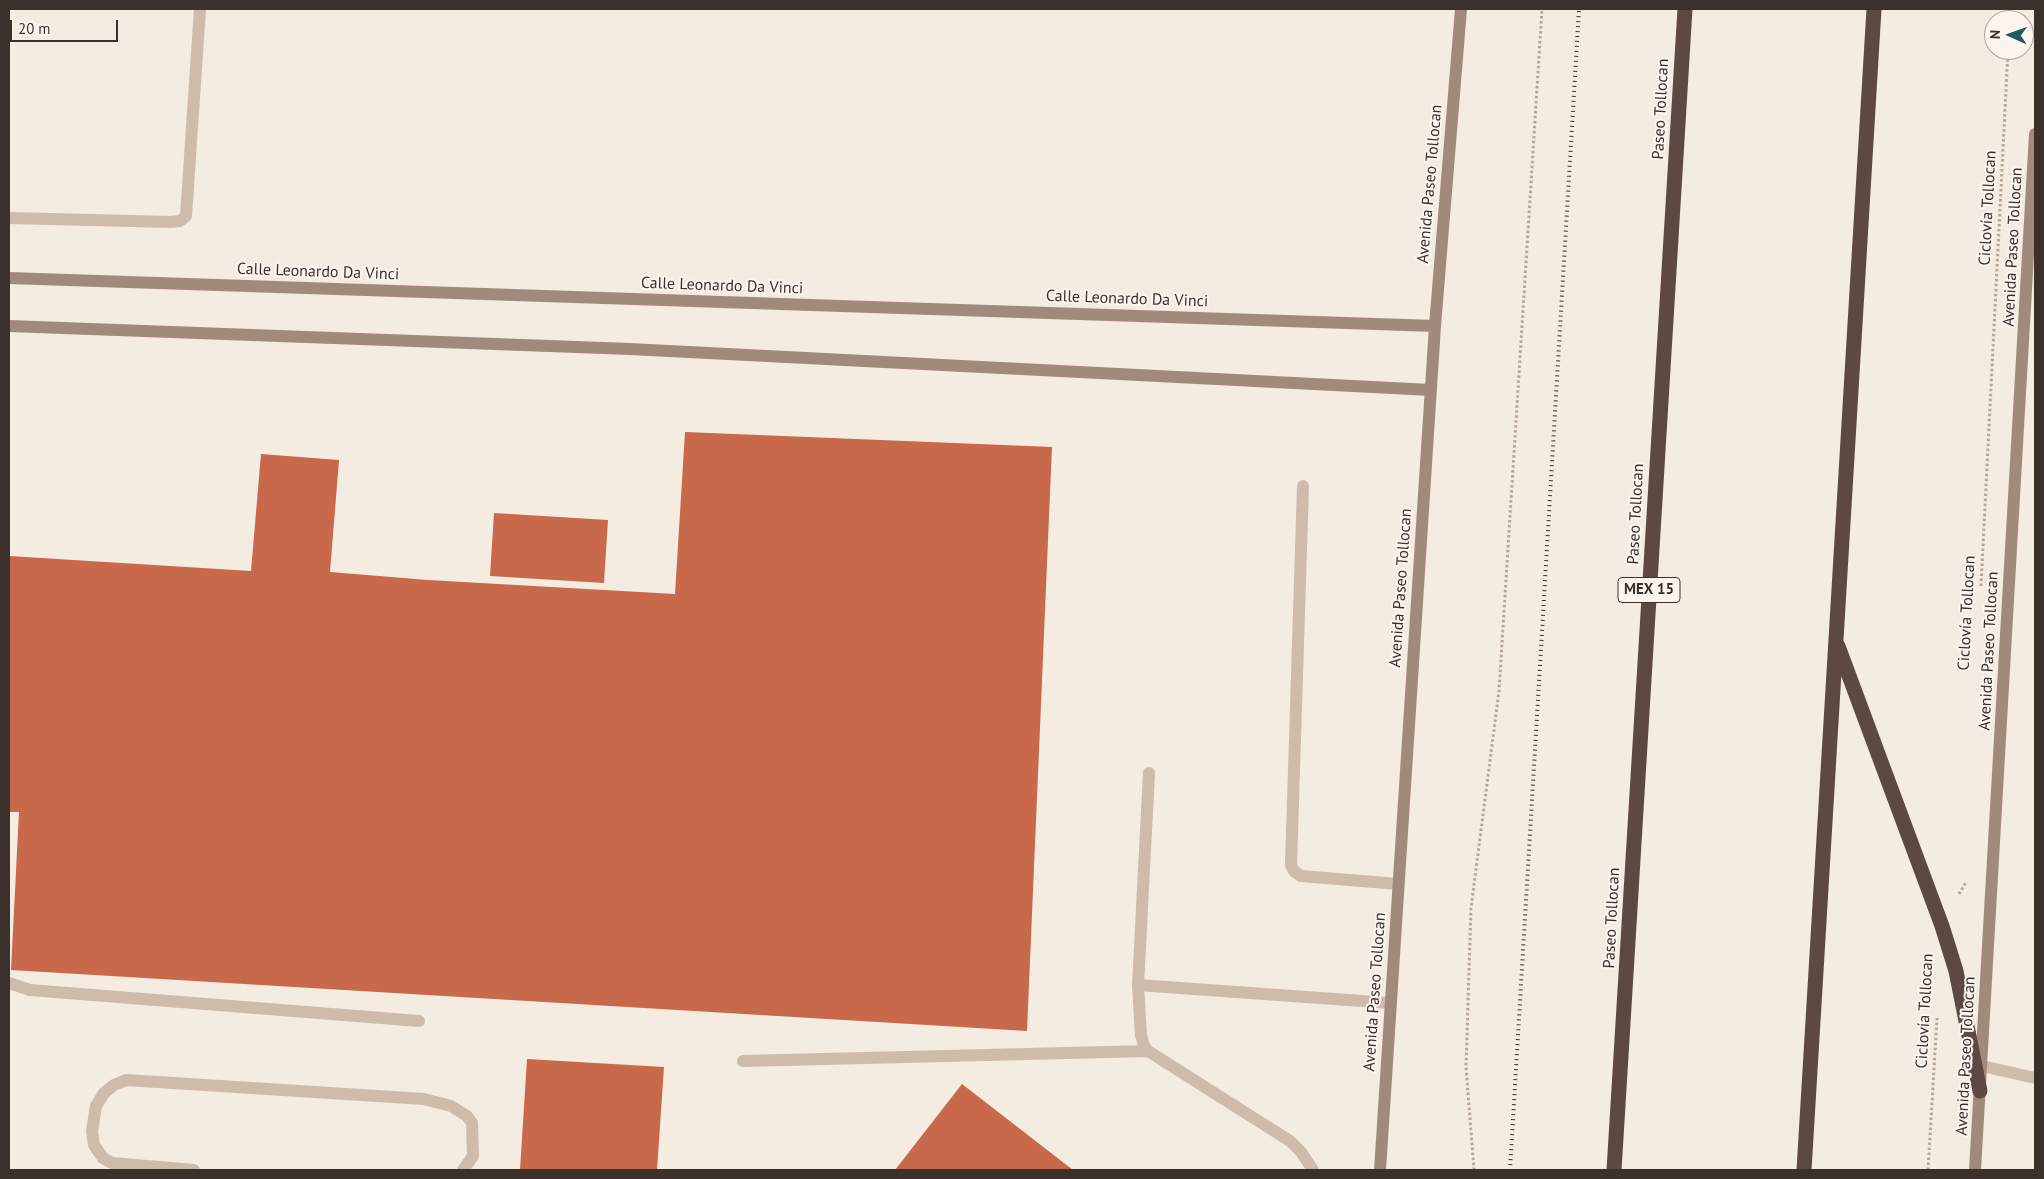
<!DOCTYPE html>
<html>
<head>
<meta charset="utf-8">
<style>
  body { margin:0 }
  #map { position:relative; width:2044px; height:1179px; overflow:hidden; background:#f4ebe1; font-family:"PT Sans",sans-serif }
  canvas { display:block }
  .frame { position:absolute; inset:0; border:10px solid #3b302b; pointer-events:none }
  .north { position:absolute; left:1984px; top:10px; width:50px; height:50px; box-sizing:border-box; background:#fbf5ee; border:1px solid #aea6a0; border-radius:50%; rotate:272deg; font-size:14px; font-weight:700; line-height:20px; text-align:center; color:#3b302b }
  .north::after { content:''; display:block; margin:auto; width:18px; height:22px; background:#1f5a5e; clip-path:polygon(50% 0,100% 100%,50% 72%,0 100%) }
  .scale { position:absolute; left:10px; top:20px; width:108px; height:22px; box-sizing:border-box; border:2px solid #3b302b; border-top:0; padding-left:6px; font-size:15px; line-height:18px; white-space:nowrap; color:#3b302b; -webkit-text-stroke:4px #fbf5ee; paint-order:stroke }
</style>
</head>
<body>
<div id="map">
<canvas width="2044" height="1179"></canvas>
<div class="frame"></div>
<div class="north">N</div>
<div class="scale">20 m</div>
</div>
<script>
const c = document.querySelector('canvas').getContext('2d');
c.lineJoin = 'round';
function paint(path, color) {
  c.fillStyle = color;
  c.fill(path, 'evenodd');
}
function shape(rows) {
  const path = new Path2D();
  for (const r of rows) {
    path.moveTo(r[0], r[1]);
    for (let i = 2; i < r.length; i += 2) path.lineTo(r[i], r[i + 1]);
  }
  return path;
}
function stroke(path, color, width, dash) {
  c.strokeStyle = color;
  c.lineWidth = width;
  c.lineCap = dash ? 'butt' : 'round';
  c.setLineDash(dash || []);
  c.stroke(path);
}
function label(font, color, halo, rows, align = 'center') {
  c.font = font + ' "PT Sans",sans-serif';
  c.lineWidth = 4;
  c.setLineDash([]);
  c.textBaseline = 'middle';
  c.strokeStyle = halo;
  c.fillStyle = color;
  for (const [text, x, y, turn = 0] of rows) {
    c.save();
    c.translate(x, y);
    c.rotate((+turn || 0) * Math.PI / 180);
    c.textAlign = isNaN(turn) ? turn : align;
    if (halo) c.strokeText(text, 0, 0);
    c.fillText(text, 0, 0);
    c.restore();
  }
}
paint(shape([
  [685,432,1052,447,1027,1031,11,970,19,812,9,812,9,556,251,571,261,454,339,460,330,572,428,580,675,594],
  [494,513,608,520,604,583,490,576],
  [527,1059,664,1067,657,1170,520,1170],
  [962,1084,1073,1170,895,1170]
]), '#c8694b');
stroke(shape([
  [2010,20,2010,9],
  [1981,586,2008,50],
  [1959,894,1966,882],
  [1474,1170,1466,1067,1471,908,1499,691,1542,9],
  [1928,1170,1937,1018]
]), '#b9a596', 3, [2.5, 2.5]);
stroke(shape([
  [9,218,171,222,180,221,186,216,200,9],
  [1303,486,1291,865,1294,871,1301,876,1398,884],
  [1149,773,1138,985,1390,1003],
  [9,983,30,990,419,1021],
  [1138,985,1141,1035,1144,1046,1148,1051,1290,1141,1301,1152,1313,1170],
  [743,1061,1148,1051],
  [1982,1066,2035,1078],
  [194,1170,112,1163,103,1158,94,1145,92,1131,96,1106,104,1093,114,1085,126,1080,424,1099,451,1106,467,1116,472,1123,473,1156,463,1170]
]), '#cdbbac', 12);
stroke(shape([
  [9,278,1435,326],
  [9,326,630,349,1431,390],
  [1380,1170,1435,326,1461,9],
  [1975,1170,2035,134]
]), '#a18a7d', 12);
stroke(shape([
  [1838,646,1942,926,1956,971,1980,1091],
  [1614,1170,1685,9],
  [1804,1170,1874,9]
]), '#5c4a42', 15);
stroke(shape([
  [1510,1170,1579,9]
]), '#3b302b', 4, [1, 4]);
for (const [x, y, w] of [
  [1649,590,62]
]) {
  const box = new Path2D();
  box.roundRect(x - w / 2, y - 12.5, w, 25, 4);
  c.fillStyle = '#fbf5ee';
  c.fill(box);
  stroke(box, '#3b302b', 1);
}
label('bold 15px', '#3b302b', null, [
  ["MEX 15",1649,590]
]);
label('16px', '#3b302b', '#fbf5ee', [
  ["Paseo Tollocan",1661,109,-87],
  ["Avenida Paseo Tollocan",1430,184,-85],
  ["Ciclovía Tollocan",1988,208,-87],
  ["Avenida Paseo Tollocan",2013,247,-87],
  ["Calle Leonardo Da Vinci",318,272,2],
  ["Calle Leonardo Da Vinci",722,286,2],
  ["Calle Leonardo Da Vinci",1127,299,2],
  ["Paseo Tollocan",1636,514,-87],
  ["Avenida Paseo Tollocan",1401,588,-86],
  ["Ciclovía Tollocan",1967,613,-87],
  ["Avenida Paseo Tollocan",1989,651,-87],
  ["Paseo Tollocan",1612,918,-87],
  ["Avenida Paseo Tollocan",1375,992,-86],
  ["Ciclovía Tollocan",1925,1011,-87],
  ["Avenida Paseo Tollocan",1966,1056,-87]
]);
</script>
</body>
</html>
